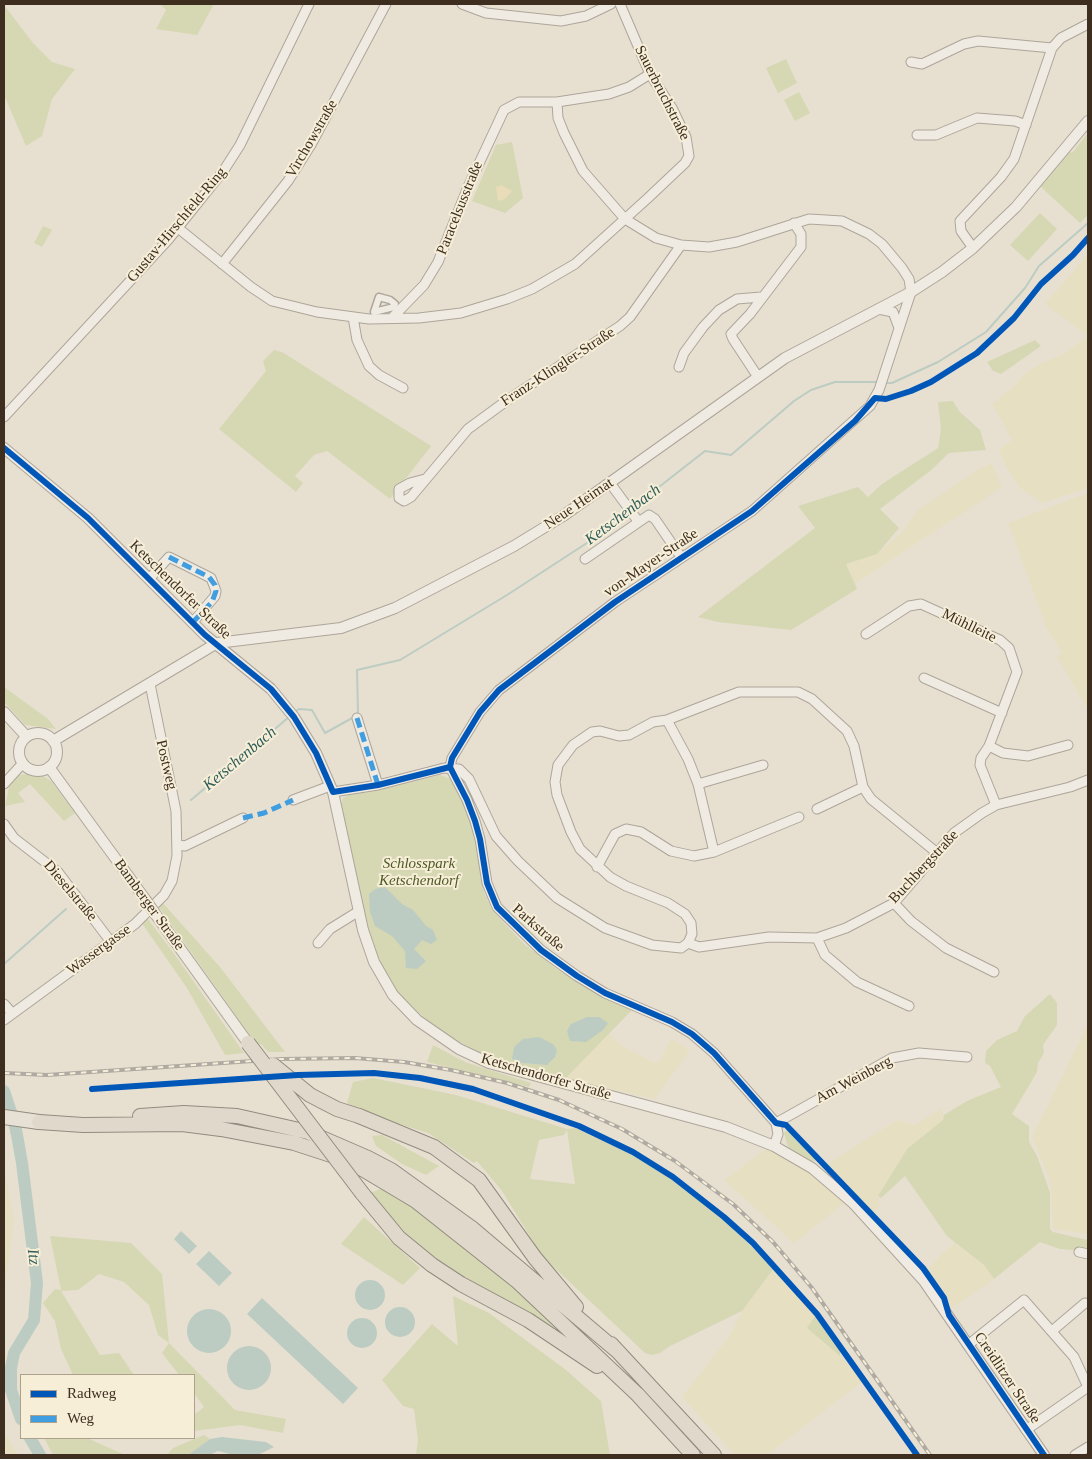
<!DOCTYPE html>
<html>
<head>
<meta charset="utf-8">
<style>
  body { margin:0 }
  #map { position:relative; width:1092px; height:1459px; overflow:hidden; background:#e7e0d1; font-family:Georgia,serif }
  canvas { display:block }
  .frame { position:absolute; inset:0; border:5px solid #3d2e20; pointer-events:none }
  .legend { position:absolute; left:20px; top:1374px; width:175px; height:65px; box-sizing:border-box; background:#f7eed8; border:1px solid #ada18e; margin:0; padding:6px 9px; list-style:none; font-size:15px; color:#3d2e20 }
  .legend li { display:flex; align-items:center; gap:10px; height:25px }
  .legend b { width:25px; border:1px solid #ada18e }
</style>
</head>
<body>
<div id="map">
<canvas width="1092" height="1459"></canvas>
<div class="frame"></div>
<ul class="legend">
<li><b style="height:6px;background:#0057b8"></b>Radweg</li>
<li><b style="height:6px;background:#3f9de0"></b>Weg</li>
</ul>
</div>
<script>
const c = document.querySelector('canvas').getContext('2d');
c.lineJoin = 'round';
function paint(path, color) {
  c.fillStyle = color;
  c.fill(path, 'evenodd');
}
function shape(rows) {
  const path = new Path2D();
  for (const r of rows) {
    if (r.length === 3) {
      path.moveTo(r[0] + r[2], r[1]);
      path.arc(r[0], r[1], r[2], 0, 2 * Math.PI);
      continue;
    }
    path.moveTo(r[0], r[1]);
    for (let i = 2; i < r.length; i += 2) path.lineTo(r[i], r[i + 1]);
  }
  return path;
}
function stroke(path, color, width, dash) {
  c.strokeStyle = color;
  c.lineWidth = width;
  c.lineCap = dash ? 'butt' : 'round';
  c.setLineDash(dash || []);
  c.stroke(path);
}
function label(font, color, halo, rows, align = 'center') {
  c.font = font + ' Georgia,serif';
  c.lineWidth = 4;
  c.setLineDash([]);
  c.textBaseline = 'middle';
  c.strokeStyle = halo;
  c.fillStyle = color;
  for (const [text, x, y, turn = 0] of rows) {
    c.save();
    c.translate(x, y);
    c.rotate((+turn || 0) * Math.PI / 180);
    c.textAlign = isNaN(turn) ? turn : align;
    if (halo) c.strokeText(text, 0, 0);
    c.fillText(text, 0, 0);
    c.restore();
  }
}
paint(shape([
  [1088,254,1088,488,1042,503,1019,487,1006,466,999,449,1012,440,992,404,1012,388,1024,375,1036,366,1063,354,1088,336,1045,304],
  [992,464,1002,487,855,584,846,564,877,554,901,533,917,511,982,467],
  [1088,493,1088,710,1057,657,1062,653,1047,629,1008,523],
  [1088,1024,1088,1234,1053,1229,1051,1183,1032,1137],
  [609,1034,621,1045,654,1063,660,1060,671,1039,690,1050,655,1099,565,1079],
  [940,1110,943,1112,943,1120,907,1149,878,1196,879,1205,874,1213,827,1164,897,1120,914,1125],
  [768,1148,811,1173,846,1202,794,1243,724,1180],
  [4,1167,14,1220,4,1298],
  [955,1243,984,1265,994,1279,952,1308,928,1270,942,1253],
  [774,1268,815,1316,807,1328,854,1368,863,1381,767,1455,735,1455,682,1397,730,1335,742,1311],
  [4,1431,14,1449,19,1455,4,1455]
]), '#e6dfc2');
paint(shape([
  [160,4,214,4,197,35,156,29,166,10],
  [4,5,33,43,52,62,75,69,52,99,42,136,26,146,4,95],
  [786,59,797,83,778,93,766,68],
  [799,92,810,113,795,121,784,100],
  [1088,133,1088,215,1080,223,1040,186,1068,150,1072,153],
  [512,142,523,198,505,213,472,201,496,145],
  [1040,213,1057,229,1028,261,1010,245],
  [43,226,52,230,42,247,34,243],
  [1035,340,1041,346,1001,374,993,371,987,362],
  [274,350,282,352,431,446,390,499,327,451,314,455,295,476,303,483,296,492,219,429,266,371,263,361],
  [953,401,959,411,980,430,986,450,949,453,930,471,880,509,899,528,877,554,846,564,857,589,791,630,718,622,698,617,815,528,798,506,858,487,868,497,882,484,938,448,941,429,938,402],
  [4,687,48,719,56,729,25,725,4,702],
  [26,774,43,776,51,781,75,813,64,821,30,784,18,793,25,802,5,806,9,787,19,775],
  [440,775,451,779,460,792,472,822,480,858,484,892,492,910,523,943,558,970,632,1010,565,1079,482,1054,441,1032,404,1000,388,979,378,956,361,907,341,804,343,798,348,795,375,791],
  [162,902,220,967,285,1052,268,1052,261,1044,256,1044,159,907],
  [148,919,175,955,244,1053,225,1055,187,988,141,922],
  [1050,994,1057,1003,1057,1025,1043,1045,1044,1053,1038,1063,1037,1072,1012,1114,1029,1126,1029,1142,1037,1156,1050,1193,1050,1229,1053,1232,1088,1240,1088,1251,1060,1249,1040,1242,994,1279,984,1265,947,1236,905,1176,881,1198,878,1196,907,1149,943,1120,944,1115,967,1101,1001,1087,990,1066,985,1063,986,1051,997,1040,1017,1031,1025,1016],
  [433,1045,465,1062,531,1083,529,1087,427,1062],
  [373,1078,456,1095,567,1129,575,1128,631,1154,672,1179,723,1219,774,1268,742,1311,670,1346,660,1353,652,1355,645,1353,542,1256,502,1191,477,1161,474,1163,428,1133,361,1112,347,1103,353,1082],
  [567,1130,575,1184,530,1179,539,1140,564,1135],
  [788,1129,817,1160,809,1162,788,1147,784,1133],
  [382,1135,439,1166,426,1175,402,1164,376,1146,372,1136],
  [383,1188,440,1226,570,1336,451,1270,414,1244,371,1197,370,1193],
  [364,1217,420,1268,403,1285,341,1244],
  [50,1236,131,1243,162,1274,169,1343,235,1410,286,1419,283,1433,240,1425,194,1431,194,1415,204,1407,194,1393,194,1375,179,1375,162,1353,169,1343,158,1335,149,1305,124,1282,99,1274,78,1290,61,1291,100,1355,119,1353,134,1375,73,1375,61,1349,55,1321,43,1303,55,1289,61,1290],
  [453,1296,489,1313,566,1370,601,1401,610,1455,416,1455,418,1440,414,1409,403,1406,382,1380,432,1324,458,1346],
  [815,1316,840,1347,840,1356,807,1328],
  [204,1435,210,1439,188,1455,167,1455,173,1448],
  [44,1438,87,1438,125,1455,53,1455]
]), '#d6d7b3');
paint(shape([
  [501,185,512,191,505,199,498,201,496,187]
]), '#eadcb9');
paint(shape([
  [385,887,402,904,413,910,426,926,433,930,437,940,431,944,422,940,414,949,426,961,417,969,406,968,405,951,392,936,375,926,370,912,369,894,375,889],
  [587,1017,599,1017,608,1023,603,1030,586,1042,570,1041,567,1031,571,1024],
  [539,1037,553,1044,557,1050,555,1057,547,1065,522,1063,512,1059,514,1047,523,1039],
  [4,1068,5,1088,22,1139,13,1141,4,1110],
  [181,1231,197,1246,189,1254,174,1239],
  [209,1251,232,1273,219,1286,196,1264],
  [370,1295,15],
  [262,1298,358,1388,343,1404,247,1314],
  [400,1322,15],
  [209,1331,22],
  [362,1333,15],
  [249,1368,22],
  [222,1437,266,1442,274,1447,258,1455,234,1455,218,1451,210,1455,188,1455,210,1439]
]), '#bcccc2');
stroke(shape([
  [884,383,892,383,938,362,986,332,1025,288,1039,266,1088,223],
  [632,508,705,451,731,455,794,401,811,390,835,382,877,382],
  [295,712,299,709,312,710,325,733,354,717],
  [358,715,357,670,400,660,507,595,593,539,628,511],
  [191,800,289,717],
  [4,964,66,909]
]), '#bcccc2', 2);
stroke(shape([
  [4,1091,15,1124,22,1163,37,1283,34,1320,14,1353,11,1368,11,1390,21,1419],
  [30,1438,40,1455]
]), '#bcccc2', 12);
const pedestrian = shape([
  [379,297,390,300,395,304,394,307,374,312,379,297]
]);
const minor = shape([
  [462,4,486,13,561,21,586,16,611,4],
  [911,62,922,64,964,44,978,41,1052,48],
  [917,135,936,135,977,118,1015,121,1026,125],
  [178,228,251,287,272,301,317,312,369,319,419,318,461,313,507,299,532,289,575,264,648,198,685,163,689,156,686,137,672,108,650,74,620,4],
  [973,248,961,231,960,221,1001,177,1014,159,1052,48,1061,38,1088,24],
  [222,264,288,181,312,143,386,4],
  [878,309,893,312,899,328],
  [353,317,357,340,369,366,379,375,403,388],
  [392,318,424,285,438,262,468,187,504,110,519,102,557,102,609,94,629,87,650,74],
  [679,367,684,353,703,327,719,310,737,299,761,297],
  [758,377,733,339,731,334,750,314,801,247,801,234,794,223],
  [4,417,168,240,224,170,240,145,309,4],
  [425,479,410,483,399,489,399,498,404,501,411,497,468,429,509,399,620,326,630,317,681,245],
  [610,483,638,521],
  [585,559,649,515,655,519,681,557],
  [150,578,169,557,211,578,216,591,215,596,193,622],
  [866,634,909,606,921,604,1000,640,1009,648,1017,672,989,746,981,758,980,765,996,805],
  [924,678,1002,713],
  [357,718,378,785],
  [667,720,688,759,698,784,714,852],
  [989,746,1003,753,1028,756,1068,745],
  [450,767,452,758,480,712,499,690,615,602,752,511,870,406,879,390,911,292,909,279,902,268,882,244,869,234,842,221,809,219,737,242,709,247,681,245,656,238,625,219,583,171,564,133,558,118,557,102],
  [450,767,467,800,475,821,480,839,487,883,497,907,541,950,577,976,605,993,672,1022,692,1034,714,1053,776,1123,778,1134,774,1146],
  [4,784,23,763],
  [698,784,763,765],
  [333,792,378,785,444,768,459,769,469,779,496,836,518,861,557,898,605,928,652,945,681,948,688,943,692,934,691,923,685,914,668,903,626,886,610,877,580,849,571,832,557,795,555,782,558,765,573,745,592,732,600,731,619,736,629,735,653,722,667,720,739,692,798,692,812,699,847,731,854,746,863,787,871,799,936,852],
  [293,800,330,786],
  [817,809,863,787],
  [4,824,14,838,58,872,111,942],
  [178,845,185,846,243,818],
  [597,867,615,834,626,829,641,832,671,851,694,856,714,852,799,817],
  [894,903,911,921,946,948,994,972],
  [817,938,825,955,857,982,909,1006],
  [318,943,330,929,359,911],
  [688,943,699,947,769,937,817,938,846,928,894,903,954,833,982,813,996,805,1070,787,1088,780],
  [4,1004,12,1013],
  [4,1020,135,924,164,895,172,881,177,856,176,811,150,684],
  [776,1123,892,1058,919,1053,967,1057],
  [1079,1252,1088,1254],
  [1052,1331,1085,1303],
  [968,1345,1024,1300,1074,1357,1088,1387],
  [1026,1430,1088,1387],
  [1075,1455,1088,1447]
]);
const tertiary = shape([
  [4,448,88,518,205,635,271,689,294,717,316,753,333,792,363,930,374,962,393,995,417,1020,459,1049,489,1063,726,1127,774,1146,812,1168,853,1203,924,1281,1044,1455],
  [4,712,26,736],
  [38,752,19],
  [53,741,217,643,341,628,395,608,514,546,563,516,785,358,911,292,942,272,973,248,1016,207,1088,121],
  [49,767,145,899],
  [156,915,248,1043]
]);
const primary = shape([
  [4,1117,39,1122]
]);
const trunk = shape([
  [140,1116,184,1113,237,1116,308,1132,368,1158,391,1170,473,1229,616,1350],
  [359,1116,434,1147,479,1180,535,1258,576,1307],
  [39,1122,83,1125,182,1124,221,1129,294,1143,334,1156,364,1170,416,1201,517,1281,638,1395,693,1455],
  [362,1193,399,1238,432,1265,461,1284,528,1320,597,1366],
  [611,1344,714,1455]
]);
stroke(pedestrian, '#ada599', 9);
stroke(minor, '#ada599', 11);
stroke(tertiary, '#ada599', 12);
stroke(primary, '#928b80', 16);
stroke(trunk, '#928b80', 16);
stroke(pedestrian, '#efebe3', 6);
stroke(minor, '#efebe3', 9);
stroke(tertiary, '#efebe3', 10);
stroke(primary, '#e6e1d4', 14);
stroke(trunk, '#e0d9cb', 14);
const rail = shape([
  [4,1073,47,1075,282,1059,355,1058,404,1062,451,1070,507,1083,559,1100,622,1129,675,1161,733,1204,773,1242,812,1288,930,1455]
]);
stroke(rail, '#afaaa2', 4);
stroke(rail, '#f7eed8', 2, [5.5]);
const tertiaryBridge = shape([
  [145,899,156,915]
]);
const trunkBridge = shape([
  [248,1043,362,1193],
  [273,1065,310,1095,337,1109,359,1116]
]);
stroke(tertiaryBridge, '#ada599', 12, []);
stroke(trunkBridge, '#928b80', 16, []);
stroke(tertiaryBridge, '#efebe3', 10);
stroke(trunkBridge, '#e0d9cb', 14);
stroke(shape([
  [169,557,209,577,215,585,216,591,212,602,193,622],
  [357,718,378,785],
  [243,818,264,813,293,800]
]), '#3f9de0', 5, [10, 5]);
stroke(shape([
  [4,448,88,518,205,635,271,689,294,717,316,753,333,792,378,785,450,767],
  [450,767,467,800,475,821,480,839,487,883,497,907,541,950,577,976,605,993,672,1022,692,1034,714,1053,776,1123,786,1125,923,1268,944,1298,949,1315,1044,1455],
  [450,767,452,758,480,712,499,690,615,602,752,511,855,421,875,398,886,399,911,391,931,382,977,353,1014,318,1041,284,1073,255,1088,238],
  [92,1089,298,1075,374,1073,420,1078,473,1089,579,1126,633,1152,673,1177,724,1217,753,1243,817,1314,917,1455]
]), '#0057b8', 6);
label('15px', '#3d2e20', '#f7eed8', [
  ["Sauerbruchstraße",662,93,63],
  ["Virchowstraße",312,139,-60],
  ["Paracelsusstraße",460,208,-68],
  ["Gustav-Hirschfeld-Ring",177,225,-50],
  ["Franz-Klingler-Straße",558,367,-33],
  ["Neue Heimat",579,504,-34],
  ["von-Mayer-Straße",651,563,-34],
  ["Ketschendorfer Straße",180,590,44],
  ["Mühlleite",969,626,26],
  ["Postweg",166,765,77],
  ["Buchbergstraße",924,867,-47],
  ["Dieselstraße",70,891,50],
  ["Bamberger Straße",149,905,54],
  ["Parkstraße",538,928,41],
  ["Wassergasse",99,950,-36],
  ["Ketschendorfer Straße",546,1077,16],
  ["Am Weinberg",854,1080,-28],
  ["Creidlitzer Straße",1007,1378,56]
]);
label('italic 15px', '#4d5a26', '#f7eed8', [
  ["Schlosspark",419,864],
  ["Ketschendorf",419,881]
]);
label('italic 16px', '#2f5d5a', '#f7eed8', [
  ["Ketschenbach",623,515,-37],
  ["Ketschenbach",240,759,-40],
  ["Itz",33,1257,83]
]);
</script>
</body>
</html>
